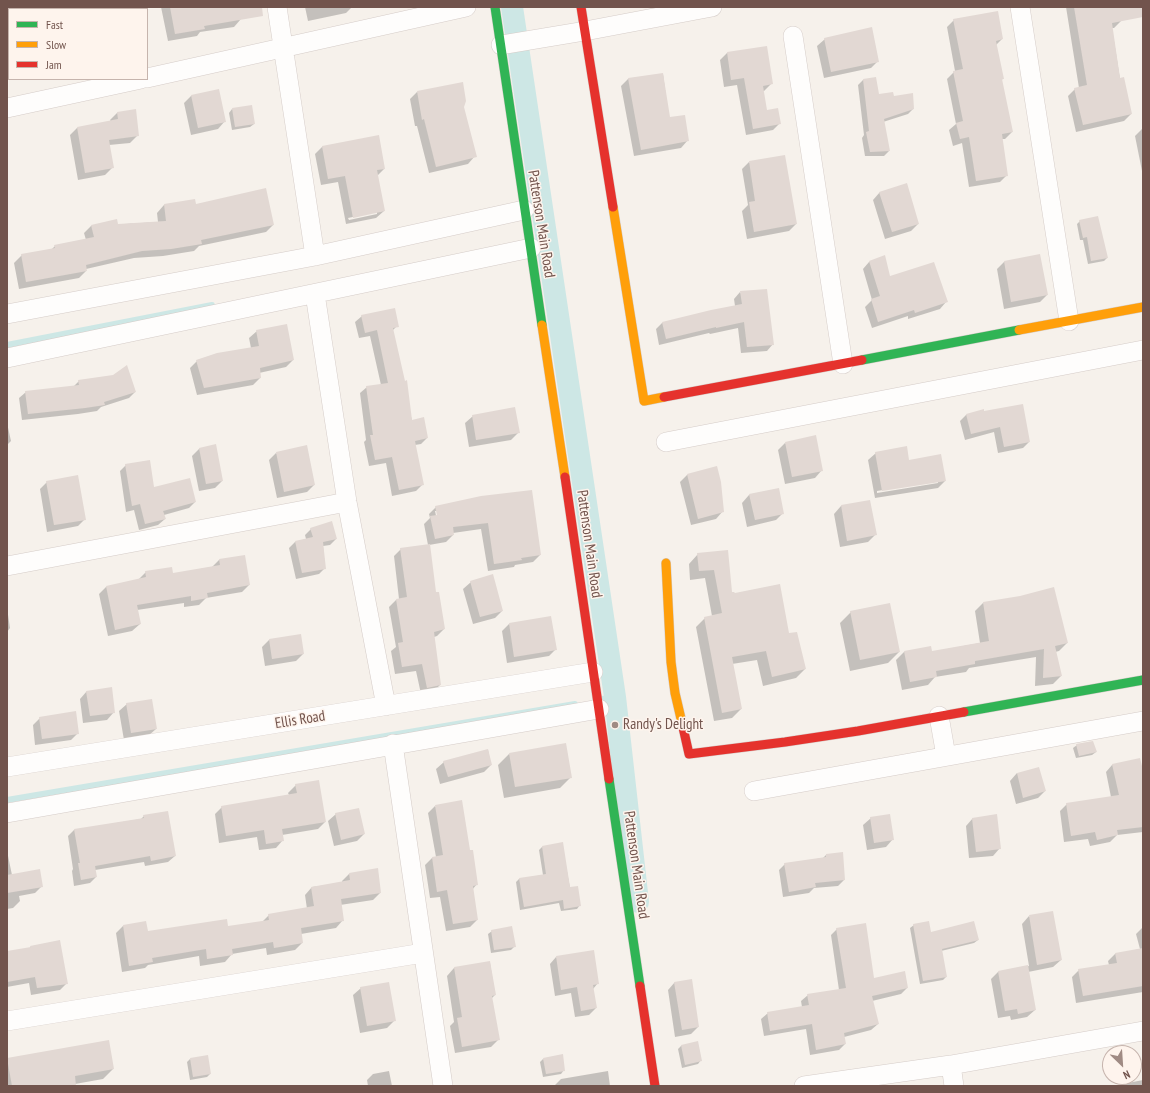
<!DOCTYPE html>
<html>
<head>
<meta charset="utf-8">
<style>
  body { margin:0 }
  #map { position:relative; width:1150px; height:1093px; overflow:hidden; background:#f6f1eb; font-family:"PT Sans Narrow",sans-serif }
  canvas { display:block }
  .frame { position:absolute; inset:0; border:8px solid #72544d; pointer-events:none }
  .legend { position:absolute; left:8px; top:8px; width:140px; height:72px; box-sizing:border-box; background:#fef4ed; border:1px solid #c6b4ad; margin:0; padding:5px 7px; list-style:none; font-size:12px; color:#72544d }
  .legend li { display:flex; align-items:center; gap:8px; height:20px }
  .legend b { width:20px; border:1px solid #c6b4ad }
  .north { position:absolute; left:1102px; top:1045px; width:40px; height:40px; box-sizing:border-box; background:#fef4ed; border:1px solid #c6b4ad; border-radius:50%; rotate:155deg; font-size:11px; font-weight:700; line-height:16px; text-align:center; color:#72544d }
  .north::after { content:''; display:block; margin:auto; width:14px; height:18px; background:#a08b84; clip-path:polygon(50% 0,100% 100%,50% 72%,0 100%) }
</style>
</head>
<body>
<div id="map">
<canvas width="1150" height="1093"></canvas>
<div class="frame"></div>
<ul class="legend">
<li><b style="height:5px;background:#30b455"></b>Fast</li>
<li><b style="height:5px;background:#ff9f0a"></b>Slow</li>
<li><b style="height:5px;background:#e5322d"></b>Jam</li>
</ul>
<div class="north">N</div>
</div>
<script>
const c = document.querySelector('canvas').getContext('2d');
c.lineJoin = 'round';
function paint(path, color) {
  c.fillStyle = color;
  c.fill(path, 'evenodd');
}
function shape(rows) {
  const path = new Path2D();
  for (const r of rows) {
    path.moveTo(r[0], r[1]);
    for (let i = 2; i < r.length; i += 2) path.lineTo(r[i], r[i + 1]);
  }
  return path;
}
function stroke(path, color, width, dash) {
  c.strokeStyle = color;
  c.lineWidth = width;
  c.lineCap = dash ? 'butt' : 'round';
  c.setLineDash(dash || []);
  c.stroke(path);
}
function label(font, color, halo, rows, align = 'center') {
  c.font = font + ' "PT Sans Narrow",sans-serif';
  c.lineWidth = 3;
  c.setLineDash([]);
  c.textBaseline = 'middle';
  c.strokeStyle = halo;
  c.fillStyle = color;
  for (const [text, x, y, turn = 0] of rows) {
    c.save();
    c.translate(x, y);
    c.rotate((+turn || 0) * Math.PI / 180);
    c.textAlign = isNaN(turn) ? turn : align;
    if (halo) c.strokeText(text, 0, 0);
    c.fillText(text, 0, 0);
    c.restore();
  }
}
paint(shape([
  [91,7,122,7,122,9,86,9],
  [161,7,240,7,241,19,234,27,200,32,197,36,168,41],
  [305,7,352,7,346,13,308,21],
  [1066,7,1119,7,1121,21,1114,28,1112,28,1120,79,1131,114,1124,121,1076,132,1068,96,1075,89,1079,88],
  [954,20,1002,39,996,45,1003,79,1001,80,1012,132,1005,139,1002,139,1007,175,1000,182,969,187,962,143,953,146,949,130,956,124,947,79,955,71,947,27],
  [825,39,878,61,871,68,824,78,817,46],
  [766,47,771,84,764,91,763,91,766,111,780,123,773,130,746,135,737,85,724,87,720,60,727,53],
  [7,62,8,74,7,75],
  [663,74,669,119,688,140,681,148,634,156,621,86,628,79],
  [875,78,878,95,893,97,913,109,908,114,883,122,889,151,884,156,865,156,862,138,864,135,858,85,863,80],
  [218,90,225,121,218,129,191,135,184,103,191,96],
  [417,92,463,107,475,156,468,164,429,173,417,126,415,126,410,99],
  [232,109,254,124,250,127,232,130,229,113],
  [118,112,138,135,130,143,109,145,112,168,105,175,78,180,70,135,77,128,111,122,110,120],
  [1143,128,1143,176,1135,136],
  [323,146,384,169,377,176,384,211,376,218,346,224,338,182,321,185,315,154],
  [377,212,377,214,349,220,348,218],
  [749,162,796,224,789,231,747,239,742,211,748,205,742,169],
  [880,192,918,224,911,231,885,239,873,200],
  [195,200,195,205,273,225,266,232,199,246,194,251,163,256,134,258,86,269,86,271,79,278,19,289,14,263,22,255,51,250,55,246,86,240,84,233,91,226,158,222,157,213,164,205],
  [1080,221,1107,258,1104,261,1088,264,1083,240,1080,240,1077,224],
  [1039,255,1047,295,1040,302,1004,309,997,269,1004,262],
  [884,256,889,278,946,302,940,309,908,319,908,316,872,328,865,307,872,300,863,269,869,262],
  [740,292,773,344,767,351,741,353,738,328,710,334,709,333,659,345,656,329,662,323,735,306,734,299],
  [362,316,397,326,392,331,412,421,427,438,421,444,415,445,423,484,416,491,392,496,386,463,369,466,364,442,366,440,360,393,367,387,381,385,370,336,359,338,355,322],
  [257,331,293,360,286,367,259,373,260,378,253,385,197,395,190,368,197,361,251,348,249,338],
  [79,381,135,392,129,398,101,407,97,411,78,414,22,420,19,398,26,392,73,387],
  [983,410,984,412,1029,442,1023,448,998,453,994,432,965,440,960,421,966,415],
  [473,416,519,432,511,440,469,447,465,423],
  [7,423,11,441,7,445],
  [785,443,822,470,815,478,785,484,778,450],
  [200,448,222,481,215,488,199,491,192,456],
  [276,453,314,485,307,492,277,498,269,460],
  [876,453,908,461,945,481,938,488,875,498,868,460],
  [938,481,938,483,877,493,877,491],
  [126,465,153,489,195,502,189,508,164,515,165,519,158,525,139,530,134,510,126,512,120,471],
  [716,467,723,511,716,519,691,525,680,482,687,475],
  [47,482,85,519,78,526,47,532,40,489],
  [778,489,783,513,776,520,747,527,742,503,749,495],
  [481,497,540,555,533,562,515,565,514,567,488,571,481,529,453,533,453,535,446,542,429,545,435,594,444,629,437,636,434,637,440,685,433,692,421,694,416,671,395,674,391,651,396,647,389,607,396,600,399,599,394,556,401,549,428,545,424,524,430,518,429,514,436,507],
  [435,511,437,511,437,520],
  [869,501,875,535,868,542,840,547,834,514,841,506],
  [311,529,336,539,330,545,323,546,325,568,319,574,296,579,289,548,295,542,306,539,305,535],
  [727,551,731,594,788,635,805,669,796,678,763,686,757,660,732,664,741,709,732,718,714,721,696,627,705,618,712,616,705,578,690,580,689,564,698,554],
  [244,556,249,585,242,592,206,598,199,605,184,607,184,603,137,610,140,624,132,631,108,636,99,594,106,587,138,580,146,572,172,574,212,567,219,560],
  [471,582,502,611,495,618,473,624,463,589],
  [983,603,1067,643,1059,651,1055,652,1061,676,1053,684,1035,686,1036,657,969,668,966,672,935,677,928,685,902,690,896,660,904,652,931,652,980,643,975,611],
  [7,608,10,628,7,632],
  [851,612,899,652,888,663,850,671,840,623],
  [509,624,556,649,549,656,507,663,502,631],
  [300,635,303,654,296,661,265,666,262,647,269,640],
  [87,691,114,712,107,720,83,723,80,699],
  [127,704,156,729,148,736,124,740,119,711],
  [40,718,78,733,71,740,35,745,33,725],
  [1077,745,1096,752,1092,755,1076,758,1073,748],
  [488,750,491,765,484,772,440,784,436,769,444,762],
  [509,754,571,777,560,788,504,798,498,765],
  [1112,765,1143,766,1143,832,1117,835,1110,842,1090,846,1088,839,1064,842,1060,811,1067,804,1111,797,1106,772],
  [1017,773,1045,791,1038,798,1016,804,1010,781],
  [296,785,325,822,318,829,282,835,283,840,276,848,259,850,257,837,219,843,215,814,222,807,289,795,288,793],
  [435,806,469,851,477,884,472,890,477,920,470,927,446,931,440,897,430,898,425,865,432,858,436,857,428,813],
  [336,814,364,834,357,841,334,846,328,821],
  [144,816,175,856,168,862,145,866,144,862,95,870,96,877,90,883,74,886,72,871,73,869,68,836,74,830,141,819],
  [871,818,893,839,886,847,867,850,863,825],
  [973,818,1000,848,993,856,969,858,966,826],
  [562,843,570,888,580,905,577,909,561,911,559,903,520,910,516,882,519,879,543,875,539,850,542,847],
  [7,851,12,875,42,886,35,893,19,896,20,901,13,908,7,909],
  [826,855,844,880,838,886,814,888,809,893,783,897,779,870,785,864,823,858],
  [377,870,380,893,373,900,340,905,343,920,336,928,301,934,302,943,295,950,267,955,266,948,232,954,225,962,200,966,199,956,148,965,145,968,122,972,116,933,123,926,147,933,227,927,262,922,269,915,307,909,305,895,312,887,342,883,342,881,349,874],
  [1029,916,1061,960,1053,967,1028,972,1035,1010,1027,1017,1011,1020,1010,1016,998,1018,991,979,998,972,1029,966,1022,924],
  [914,925,930,933,978,940,974,943,941,951,946,977,943,980,920,984,910,928],
  [1143,927,1143,992,1076,1003,1072,977,1079,970,1109,965,1108,961,1115,954,1140,949,1136,934],
  [837,929,873,979,907,988,901,994,872,1001,878,1024,871,1030,844,1037,845,1044,839,1050,810,1055,806,1029,764,1036,761,1019,768,1013,802,1007,801,1001,808,995,839,990,831,935],
  [492,931,515,946,511,950,491,953,488,934],
  [31,946,67,983,60,990,31,995,29,983,7,987,7,952,29,949],
  [556,957,598,983,593,989,596,1008,589,1015,575,1017,571,993,555,996,550,964],
  [490,963,495,995,491,999,498,1040,491,1047,455,1053,450,1026,454,1022,447,976,454,968],
  [675,982,698,1027,691,1034,675,1037,668,990],
  [361,988,394,1021,387,1028,360,1033,353,995],
  [697,1042,701,1060,698,1064,682,1068,678,1049,681,1046],
  [8,1058,113,1069,103,1079,75,1084,75,1086,7,1086],
  [190,1059,210,1074,207,1077,190,1080,187,1062],
  [543,1059,564,1070,561,1074,543,1077,540,1062],
  [389,1071,392,1086,368,1086,367,1080,373,1074],
  [608,1071,610,1086,554,1086,561,1079],
  [1143,1080,1143,1086,1121,1086,1123,1084]
]), '#0003');
stroke(shape([
  [533,244,547,241],
  [7,345,212,305],
  [602,699,615,697],
  [7,800,575,704]
]), '#cde7e5', 6);
stroke(shape([
  [512,7,615,697,638,902]
]), '#cde7e5', 22);
paint(shape([
  [170,7,262,7,263,16,204,26,205,29,175,34],
  [1074,7,1143,7,1143,17,1112,23,1120,78,1124,77,1132,114,1083,125,1074,88,1087,85],
  [998,11,1003,39,996,41,1004,79,1002,79,1013,132,1002,134,1008,176,976,181,969,137,960,139,956,123,963,121,953,71,963,69,953,19],
  [872,27,879,62,831,72,824,38],
  [767,46,773,84,763,86,767,110,778,108,781,124,753,129,744,78,731,80,727,52],
  [663,73,670,117,685,115,689,141,641,150,628,78],
  [876,77,879,94,893,92,894,96,913,93,914,109,884,119,890,151,870,152,866,132,869,131,863,79],
  [463,82,466,101,464,107,477,157,436,167,424,119,422,120,417,91],
  [219,89,226,122,198,128,191,95],
  [252,105,255,124,235,127,232,108],
  [136,109,139,136,109,140,114,168,85,173,77,127,118,119,117,112],
  [379,135,385,169,377,170,385,211,353,218,345,176,328,179,322,146],
  [785,155,797,224,754,232,749,202,755,201,749,161],
  [907,183,919,224,892,232,879,192],
  [266,188,274,225,201,240,202,244,171,249,142,251,86,265,87,271,26,282,21,254,55,248,54,245,94,237,91,225,117,219,118,224,166,221,164,204,195,199,196,204],
  [1098,216,1108,258,1091,261,1087,237,1083,238,1079,220],
  [1040,254,1048,295,1011,302,1004,261],
  [885,255,890,276,934,262,948,302,915,313,914,310,878,322,871,299,880,296,869,261],
  [767,289,774,345,747,347,744,322,716,328,716,327,666,339,662,322,711,310,742,304,740,291],
  [395,308,399,327,393,328,405,381,407,380,412,420,424,417,428,438,415,441,424,485,399,490,392,457,375,460,370,435,373,435,366,386,388,383,377,330,365,333,361,315],
  [287,324,294,360,260,368,261,378,204,388,196,360,217,353,259,346,256,330],
  [127,365,136,392,104,402,105,405,85,408,28,414,25,391,79,385,78,380,113,375],
  [1023,404,1030,442,1004,447,1000,427,971,434,966,414,984,409,984,411],
  [515,407,520,433,476,440,472,415],
  [816,435,823,471,792,477,785,442],
  [216,444,223,481,206,484,199,448],
  [307,445,315,485,284,492,276,452],
  [907,446,909,460,941,454,946,481,882,491,875,452],
  [150,460,154,487,190,478,196,502,163,511,166,519,145,524,140,504,132,506,125,464],
  [717,466,721,482,724,512,698,519,687,474],
  [78,475,86,520,54,525,46,481],
  [779,488,784,514,755,520,749,494],
  [532,490,541,555,521,558,522,560,494,564,488,523,453,527,454,535,435,539,430,516,437,515,435,506,481,496],
  [870,500,877,535,847,541,841,505],
  [332,521,337,539,323,542,326,569,302,573,295,541,313,537,310,528],
  [430,544,436,592,439,592,445,629,434,632,441,685,427,688,422,664,402,667,398,643,403,642,396,599,407,597,400,548],
  [728,550,732,592,734,592,735,593,780,584,789,633,797,632,806,669,772,677,766,651,732,657,742,709,722,713,704,617,722,613,714,570,699,571,697,553],
  [245,555,250,585,207,593,208,598,191,601,191,596,137,605,141,624,115,630,106,586,146,577,145,571,172,567,173,573,220,565,219,559],
  [493,574,503,611,480,617,470,581],
  [1054,587,1068,643,1055,646,1062,676,1043,678,1044,649,975,661,975,664,936,671,937,677,910,682,904,651,931,646,932,651,989,641,983,602,1020,596],
  [890,603,900,652,860,660,850,611],
  [551,616,557,650,514,657,509,623],
  [301,634,304,654,272,659,269,639],
  [112,687,115,713,90,716,86,691],
  [152,699,157,729,131,733,126,703],
  [76,711,79,734,42,739,39,717],
  [1093,741,1097,752,1079,756,1076,744],
  [566,743,572,778,515,787,509,753],
  [488,749,492,765,448,777,443,761],
  [1140,758,1143,770,1143,827,1117,830,1118,835,1097,840,1095,832,1071,836,1066,803,1119,795,1112,764],
  [1039,767,1046,791,1023,798,1017,773],
  [319,780,326,822,282,829,284,841,266,844,264,830,226,836,221,806,297,793,295,784],
  [462,800,470,850,473,850,478,885,473,886,478,920,453,924,447,890,437,892,432,857,443,855,435,805],
  [359,808,365,834,341,840,335,813],
  [168,811,176,856,151,861,150,856,95,866,97,877,81,880,78,863,80,863,74,829,144,818,143,815],
  [890,814,894,840,874,843,870,817],
  [997,814,1001,849,976,852,972,818],
  [563,842,570,887,578,886,581,906,564,909,563,900,524,907,519,878,546,874,542,846],
  [843,852,845,880,815,883,816,887,789,892,784,863,826,857,826,854],
  [378,868,381,893,341,899,344,921,301,928,303,943,274,948,273,942,232,949,233,955,207,959,206,949,152,958,153,962,129,966,123,925,146,921,148,931,227,919,228,926,269,920,268,914,314,906,311,887,350,880,349,873],
  [40,869,43,887,7,893,7,875],
  [1053,911,1062,960,1037,965,1029,915],
  [929,921,931,932,974,921,979,940,942,949,947,977,923,981,913,924],
  [866,923,874,978,905,971,908,988,872,996,879,1024,844,1033,846,1044,816,1050,812,1024,770,1031,767,1012,809,1005,807,994,846,988,836,928],
  [512,926,516,947,494,950,491,930],
  [60,940,68,984,37,988,35,977,7,982,7,951,31,947,30,946],
  [1143,948,1143,986,1083,996,1078,969,1117,963,1115,953],
  [594,950,599,984,593,985,597,1008,581,1011,577,987,561,990,556,956],
  [490,961,496,995,492,996,500,1040,462,1047,457,1018,462,1017,454,967],
  [1028,965,1036,1010,1018,1014,1017,1009,1005,1011,998,971],
  [692,979,699,1027,682,1030,674,982],
  [389,982,396,1021,367,1026,360,987],
  [109,1040,114,1069,75,1076,76,1086,12,1086,7,1058],
  [698,1041,702,1061,685,1065,681,1045],
  [563,1054,565,1071,546,1074,543,1058],
  [208,1055,211,1074,193,1077,190,1058]
]), '#e2d8d3');
const street = shape([
  [277,7,315,256],
  [1020,7,1069,321],
  [793,36,843,364],
  [501,45,585,31,712,7],
  [147,78,466,7],
  [7,108,141,79],
  [315,294,347,502,386,706],
  [7,314,315,256,524,210],
  [7,358,531,248],
  [666,442,1143,350],
  [7,566,347,502],
  [939,716,946,756],
  [393,744,443,1086],
  [7,767,593,672],
  [754,791,1143,721],
  [7,813,599,709],
  [7,1021,423,953],
  [951,1065,954,1086],
  [804,1086,951,1065,1143,1031]
]);
const fast = shape([
  [495,7,542,325],
  [862,360,1019,330],
  [964,712,1143,680],
  [609,779,640,986]
]);
const slow = shape([
  [613,207,644,401,664,397],
  [542,325,565,477],
  [1019,330,1143,307],
  [666,563,671,662,675,693,682,723]
]);
const jam = shape([
  [581,7,613,207],
  [664,397,862,360],
  [565,477,609,779],
  [682,723,689,754,785,742,858,731,964,712],
  [640,986,655,1086]
]);
stroke(street, '#d5ccc8', 20);
stroke(fast, '#d5ccc8', 10);
stroke(slow, '#d5ccc8', 10);
stroke(jam, '#d5ccc8', 10);
stroke(street, '#fefdfc', 19);
stroke(fast, '#30b455', 9);
stroke(slow, '#ff9f0a', 9);
stroke(jam, '#e5322d', 9);
for (const [x, y, r, color] of [
  [615,725,4,"#a08b84"]
]) {
  const dot = new Path2D();
  dot.arc(x, y, r, 0, 2 * Math.PI);
  c.fillStyle = color;
  c.fill(dot);
  stroke(dot, '#fef4ed', 1.5);
}
label('15px', '#72544d', '#fef4ed', [
  ["Pattenson Main Road",541,224,81],
  ["Pattenson Main Road",589,544,82],
  ["Ellis Road",300,720,-9],
  ["Pattenson Main Road",636,865,82]
]);
label('15px', '#72544d', '#fef4ed', [
  ["Randy's Delight",623,725]
], 'left');
</script>
</body>
</html>
